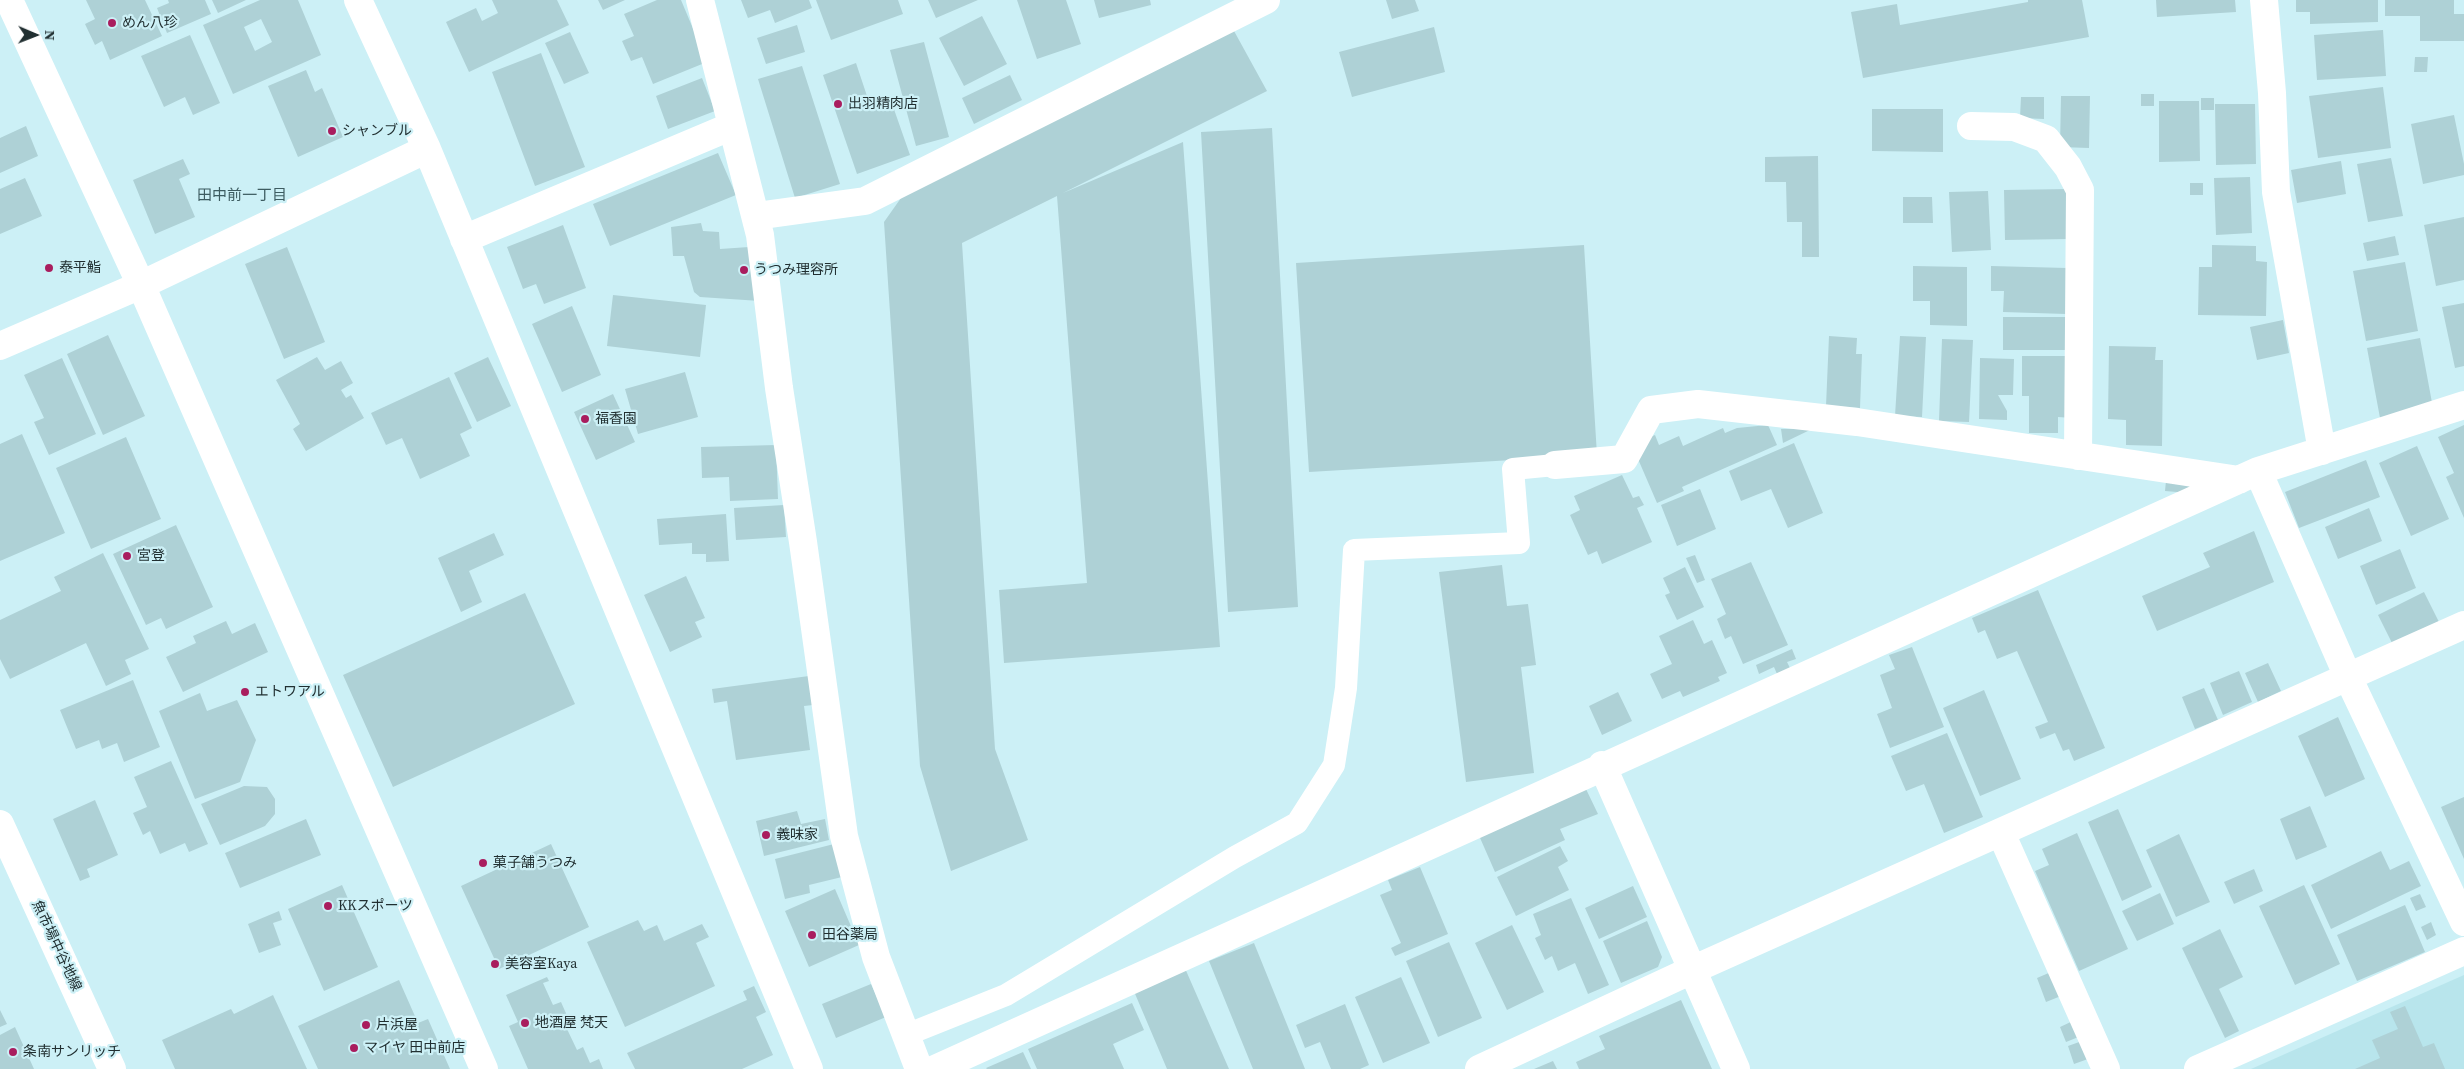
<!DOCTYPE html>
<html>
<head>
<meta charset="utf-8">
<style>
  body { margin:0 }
  #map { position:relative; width:2464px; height:1069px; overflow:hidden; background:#ccf0f6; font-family:"Source Serif 4",serif }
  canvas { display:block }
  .north { position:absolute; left:10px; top:10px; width:50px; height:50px; -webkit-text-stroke:4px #ccf0f6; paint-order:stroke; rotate:91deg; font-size:14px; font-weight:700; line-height:20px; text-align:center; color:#212f31 }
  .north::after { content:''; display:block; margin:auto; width:18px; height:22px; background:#212f31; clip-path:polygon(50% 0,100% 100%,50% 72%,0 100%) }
</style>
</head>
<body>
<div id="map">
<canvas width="2464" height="1069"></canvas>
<div class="north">N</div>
</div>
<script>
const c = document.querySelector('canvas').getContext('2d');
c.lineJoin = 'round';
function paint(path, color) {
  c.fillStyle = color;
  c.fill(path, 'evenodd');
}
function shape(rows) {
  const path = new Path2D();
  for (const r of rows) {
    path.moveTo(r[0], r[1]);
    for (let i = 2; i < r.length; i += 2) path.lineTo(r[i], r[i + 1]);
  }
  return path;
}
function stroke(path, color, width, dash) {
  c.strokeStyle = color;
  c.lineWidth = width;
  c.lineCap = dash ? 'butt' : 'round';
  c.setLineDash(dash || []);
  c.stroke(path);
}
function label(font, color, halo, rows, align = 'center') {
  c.font = font + ' "Source Serif 4","Noto Sans JP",serif';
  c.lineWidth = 4.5;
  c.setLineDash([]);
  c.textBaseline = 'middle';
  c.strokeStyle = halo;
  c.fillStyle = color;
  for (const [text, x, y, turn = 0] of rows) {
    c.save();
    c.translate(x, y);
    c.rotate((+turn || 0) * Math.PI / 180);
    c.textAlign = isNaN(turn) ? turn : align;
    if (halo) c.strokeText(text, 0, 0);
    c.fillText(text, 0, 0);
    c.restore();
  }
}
paint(shape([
  [2464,975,2464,1069,2251,1069]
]), '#b8e5ec');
paint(shape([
  [86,0,145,0,162,36,110,60,102,41,95,45,85,24,95,19],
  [168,0,205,0,211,14,167,33,157,8,169,3],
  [212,0,246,0,218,13],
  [260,0,298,0,321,55,233,94,203,25],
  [261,19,272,42,255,51,244,27],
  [492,0,557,0,569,25,469,72,446,22,476,8,482,21,498,13],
  [598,0,625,0,603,10],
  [657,0,681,0,707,62,653,84,642,57,631,61,622,41,634,36,624,14],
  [741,0,809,0,812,8,775,23,770,10,748,18],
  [816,0,898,0,903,14,831,40],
  [928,0,978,0,936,18],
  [1017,0,1066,0,1081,44,1037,59],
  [1094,0,1150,0,1151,5,1099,18],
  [1386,0,1415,0,1419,11,1392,19],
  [2028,0,2082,0,2089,37,1863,78,1851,12,1897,4,1900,25,2028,2],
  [2156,0,2235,0,2236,12,2157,17],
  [2296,0,2378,0,2378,22,2310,24,2310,12,2296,12],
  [2385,0,2454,0,2454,14,2464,14,2464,41,2420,41,2420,16,2385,16],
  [982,16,1007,64,964,86,939,38],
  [1228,20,1267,91,1063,193,1183,142,1220,647,1004,663,999,590,1087,583,1057,196,962,243,995,749,1028,840,951,871,920,766,884,222,913,181],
  [797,25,805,52,766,64,757,38],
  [1434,27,1445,72,1352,97,1339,52],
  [2383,30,2386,76,2317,80,2314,35],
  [570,32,589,73,564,84,545,43],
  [190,35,220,103,193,115,185,97,164,107,141,56],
  [924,42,949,137,916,146,890,50],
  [541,53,585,167,535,186,492,72],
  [2415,57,2428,57,2427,72,2414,72],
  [856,63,869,102,889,95,910,155,857,174,823,75],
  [802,66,840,184,795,198,758,79],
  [306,70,315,92,322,88,343,137,298,157,268,86],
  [1010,75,1022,100,974,124,962,98],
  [702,78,715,111,668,129,656,96],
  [2383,87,2391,148,2318,158,2309,96],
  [2141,94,2154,94,2154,106,2141,106],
  [2061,96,2090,96,2089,148,2060,147],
  [2021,97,2044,97,2044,119,2020,118],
  [2201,98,2214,98,2214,110,2201,110],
  [2159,101,2199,101,2200,161,2159,162],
  [2215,104,2255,104,2256,164,2216,165],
  [1872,109,1943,109,1943,152,1872,151],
  [2454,115,2464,164,2464,175,2423,184,2411,124],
  [26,126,38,156,0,173,0,138],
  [1272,128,1298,607,1228,612,1201,132],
  [718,153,736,195,610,246,593,204],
  [1818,156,1819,257,1802,257,1802,222,1787,222,1786,182,1765,182,1765,157],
  [2391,158,2403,216,2368,222,2357,164],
  [183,159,190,174,179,179,195,217,155,234,133,180],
  [2341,161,2346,194,2297,203,2291,170],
  [2250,177,2252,233,2216,235,2214,178],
  [25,178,42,216,0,234,0,189],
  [2190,183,2203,183,2203,195,2190,195],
  [2069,189,2069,239,2005,240,2004,190],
  [1988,191,1991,250,1952,252,1949,192],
  [1903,197,1932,197,1933,223,1903,223],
  [2464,217,2464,280,2436,286,2424,225],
  [701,223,703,231,719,232,720,249,749,247,760,301,700,297,694,292,684,256,673,256,671,227],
  [563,225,586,288,544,304,536,284,523,289,507,247],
  [2395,236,2399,255,2367,261,2363,243],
  [1584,245,1597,455,1309,472,1296,263],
  [2212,245,2256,246,2256,261,2267,262,2266,316,2198,315,2199,267,2212,267],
  [287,247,325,342,284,359,245,264],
  [2405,262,2418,331,2366,341,2353,271],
  [1913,266,1967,267,1967,326,1930,325,1930,301,1913,301],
  [1991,266,2067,268,2066,314,2003,312,2004,291,1991,291],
  [613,295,706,305,700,357,607,346],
  [2464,303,2464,366,2455,368,2442,307],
  [572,306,601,375,562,392,532,324],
  [2003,317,2070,317,2069,350,2003,350],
  [2283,320,2289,353,2257,360,2250,327],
  [108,335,145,416,103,435,67,354],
  [1829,336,1857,338,1856,354,1862,354,1860,408,1826,406],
  [1900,336,1926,337,1922,417,1895,416],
  [2420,338,2433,408,2380,418,2367,348],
  [1942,339,1973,340,1969,422,1939,421],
  [2109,346,2156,347,2155,360,2163,360,2162,446,2126,445,2126,420,2108,419],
  [2022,356,2073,356,2072,418,2058,417,2058,433,2029,433,2029,396,2022,396],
  [317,357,325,370,341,361,353,383,341,390,346,398,351,395,364,418,306,451,293,429,300,424,276,380],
  [488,357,511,406,477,422,454,373],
  [62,358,96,434,49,455,34,422,44,418,24,375],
  [1980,358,2014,359,2013,395,1998,395,2007,411,2007,420,1979,419],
  [685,372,698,417,638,434,625,389],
  [449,377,472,428,460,434,470,456,420,479,402,438,386,445,371,413],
  [613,394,635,442,596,460,574,412],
  [1768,425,1777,445,1682,487,1684,491,1657,503,1632,445,1655,435,1659,445,1679,436,1683,446,1723,428,1725,433,1737,428],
  [2464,425,2464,518,2446,477,2454,473,2438,437],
  [1781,429,1812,429,1783,443],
  [22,434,65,533,0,561,0,444],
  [126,437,161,519,91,549,56,468],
  [1794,443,1823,513,1788,528,1771,489,1741,501,1729,471],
  [776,445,778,499,730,501,729,477,702,478,701,447],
  [2417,446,2449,519,2411,536,2379,463],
  [2366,460,2380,497,2299,528,2285,492],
  [1622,475,1633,498,1639,496,1644,505,1637,508,1652,542,1602,564,1597,551,1588,555,1570,515,1580,510,1574,496],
  [2166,481,2190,482,2189,493,2165,491],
  [1700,489,1716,529,1677,546,1661,505],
  [784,505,786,537,736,540,734,508],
  [2369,508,2382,541,2338,559,2325,527],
  [726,514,729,561,706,562,706,554,692,554,692,543,659,545,657,519],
  [176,525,213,607,166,629,161,618,146,625,113,554],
  [2254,531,2274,582,2157,631,2142,596,2210,567,2203,553],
  [494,533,504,555,469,571,482,602,461,612,438,558],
  [2400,549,2416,588,2376,605,2360,566],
  [103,553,149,649,125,660,131,674,106,686,86,643,10,679,0,659,0,620,61,591,54,577],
  [1695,555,1705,580,1697,583,1686,558],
  [1751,562,1788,645,1743,664,1731,636,1725,639,1717,619,1726,614,1711,579],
  [1502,565,1507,606,1528,604,1536,665,1521,667,1534,773,1466,782,1439,572],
  [1685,567,1704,607,1677,620,1665,595,1670,593,1663,578],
  [686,576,705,618,695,622,702,637,670,652,644,595],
  [2038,590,2105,748,2074,761,2069,749,2063,751,2055,733,2040,739,2035,727,2048,722,2017,651,1997,659,1985,630,1978,633,1972,618],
  [2424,592,2439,622,2393,645,2378,615],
  [525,593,575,704,393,787,343,675],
  [1693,620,1704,644,1712,640,1727,673,1718,677,1720,681,1683,697,1680,691,1662,699,1650,674,1672,664,1659,636],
  [226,621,232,634,255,623,268,652,183,692,166,657,196,643,193,636],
  [1912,647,1944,727,1890,748,1877,714,1892,708,1880,675,1895,669,1889,655],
  [1792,649,1796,659,1787,662,1790,668,1777,674,1774,667,1759,674,1756,665],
  [2268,663,2281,691,2258,702,2245,673],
  [2239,671,2252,702,2223,715,2210,683],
  [809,676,813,705,804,706,810,750,736,760,727,701,714,703,712,689],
  [133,680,160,747,124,762,117,743,102,749,99,740,76,749,60,710],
  [2204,688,2218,720,2195,729,2182,697],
  [1984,690,2021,779,1980,796,1943,708],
  [1618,692,1632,721,1602,735,1589,706],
  [200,693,207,711,237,700,256,740,240,782,195,799,159,711],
  [2338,717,2365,779,2325,797,2298,736],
  [1947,733,1983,817,1944,833,1924,784,1906,791,1891,756],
  [171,761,208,844,189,852,185,843,160,854,150,831,143,835,133,813,147,807,134,777],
  [244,786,267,787,275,799,275,814,265,826,220,845,201,804],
  [1585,787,1598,814,1560,829,1565,840,1495,872,1477,831],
  [2464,797,2464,859,2441,807],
  [95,800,118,855,87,869,90,877,80,881,53,819],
  [2310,806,2327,847,2296,860,2280,819],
  [2118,809,2152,887,2122,901,2088,822],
  [797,811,801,824,825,819,829,840,764,856,756,821],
  [306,819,321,855,240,888,225,853],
  [2077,833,2128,949,2079,971,2035,871,2049,865,2042,849],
  [2179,834,2210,902,2176,917,2146,850],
  [551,844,589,927,499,969,461,886],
  [834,844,842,877,809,885,810,893,785,899,775,859],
  [1560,846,1568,861,1558,867,1569,890,1516,916,1497,877],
  [2381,851,2390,870,2409,861,2421,886,2331,929,2311,885],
  [1420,867,1448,934,1395,956,1391,948,1401,943,1380,895,1392,890,1388,880],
  [2254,869,2263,891,2234,904,2224,882],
  [342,885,378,967,324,991,288,909],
  [2304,885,2340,964,2295,985,2259,906],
  [1633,886,1647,917,1599,939,1585,908],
  [835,889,859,945,809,967,785,911],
  [2160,893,2174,924,2137,941,2122,911],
  [2420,894,2426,907,2416,911,2410,898],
  [1571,898,1609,985,1588,994,1575,963,1558,971,1552,956,1545,960,1535,938,1541,935,1533,914],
  [2405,905,2425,952,2357,981,2337,935],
  [279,911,282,920,273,923,281,945,259,953,248,924],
  [638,920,644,931,657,925,664,941,702,924,709,937,696,943,715,986,625,1027,587,942],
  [1647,921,1662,957,1658,967,1621,983,1603,941],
  [2431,922,2436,935,2427,940,2421,927],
  [1512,925,1544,992,1507,1010,1475,943],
  [2220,929,2243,977,2219,989,2239,1031,2225,1038,2182,948],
  [1449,942,1482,1018,1438,1037,1406,961],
  [1254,943,1305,1069,1253,1069,1209,961],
  [1184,966,1229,1069,1167,1069,1133,989],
  [2051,972,2061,996,2046,1002,2037,978],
  [547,977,549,981,543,983,553,1005,561,1002,572,1027,567,1029,577,1050,583,1047,590,1063,599,1059,603,1069,528,1069,509,1026,518,1022,506,995],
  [1401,977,1430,1043,1383,1063,1355,997],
  [399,980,418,1023,428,1019,450,1069,318,1069,298,1026],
  [871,984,886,1017,836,1038,822,1004],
  [754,986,766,1012,756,1017,773,1055,742,1069,635,1069,627,1053,747,1000,743,991],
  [273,995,307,1069,175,1069,162,1040,231,1009,234,1014],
  [1681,1000,1712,1069,1579,1069,1576,1062,1605,1049,1599,1036],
  [1132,1003,1144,1030,1113,1044,1124,1069,1037,1069,1028,1049],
  [1345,1004,1369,1065,1360,1069,1331,1069,1320,1042,1305,1048,1296,1025],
  [2405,1006,2423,1047,2434,1043,2445,1069,2355,1069,2380,1058,2372,1040,2398,1029,2390,1012],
  [0,1010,7,1024,0,1027],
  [2075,1020,2081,1036,2066,1042,2060,1027],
  [15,1027,34,1069,0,1069,0,1035],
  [2082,1041,2088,1059,2074,1064,2068,1046],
  [1023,1052,1031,1069,987,1069,986,1068],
  [1553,1061,1557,1069,1534,1069]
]), '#aed1d6');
stroke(shape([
  [906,1035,1006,995,1235,857,1297,823,1334,765,1346,688,1354,550,1519,543,1513,469,1555,465]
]), '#fff', 22);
stroke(shape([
  [9,0,141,285,484,1069],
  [358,0,427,149,809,1069],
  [700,0,760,235,779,388,803,542,844,836,876,957,919,1069],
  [2264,0,2272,93,2276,192,2322,451],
  [1971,126,2014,127,2046,139,2068,167,2080,190,2078,456],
  [756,216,865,201,1266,0],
  [464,239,732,126],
  [0,346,141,285,427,149],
  [1555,465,1624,459,1651,410,1698,404,1857,422,2239,480],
  [2258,471,2348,677,2464,922],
  [1602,765,1736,1069],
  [2001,833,2106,1069],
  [935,1069,2258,471,2464,405],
  [1479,1069,1692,970,2464,625],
  [2198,1069,2464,951]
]), '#fff', 28);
stroke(shape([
  [0,824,112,1069]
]), '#fff', 28);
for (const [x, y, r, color] of [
  [112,23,5,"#a91d5e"],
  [838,104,5,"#a91d5e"],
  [332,131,5,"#a91d5e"],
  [49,268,5,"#a91d5e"],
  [744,270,5,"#a91d5e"],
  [585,419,5,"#a91d5e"],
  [127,556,5,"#a91d5e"],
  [245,692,5,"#a91d5e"],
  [766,835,5,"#a91d5e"],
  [483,863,5,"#a91d5e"],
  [328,906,5,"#a91d5e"],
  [812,935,5,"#a91d5e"],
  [495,964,5,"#a91d5e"],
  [525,1023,5,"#a91d5e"],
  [366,1025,5,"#a91d5e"],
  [354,1048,5,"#a91d5e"],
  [13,1052,5,"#a91d5e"]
]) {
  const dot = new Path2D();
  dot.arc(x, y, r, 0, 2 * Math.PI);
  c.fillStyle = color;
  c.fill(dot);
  stroke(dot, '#ccf0f6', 2);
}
label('14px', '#212f31', '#ccf0f6', [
  ["めん八珍",122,23],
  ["出羽精肉店",848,104],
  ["シャンブル",342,131],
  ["泰平鮨",59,268],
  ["うつみ理容所",754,270],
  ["福香園",595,419],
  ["宮登",137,556],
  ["エトワアル",255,692],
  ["義味家",776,835],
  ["菓子舗うつみ",493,863],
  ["KKスポーツ",338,906],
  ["田谷薬局",822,935],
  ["美容室Kaya",505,964],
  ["地酒屋 梵天",535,1023],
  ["片浜屋",376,1025],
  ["マイヤ 田中前店",364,1048],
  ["条南サンリッチ",23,1052]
], 'left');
label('14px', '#212f31', '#ccf0f6', [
  ["魚市場中谷地線",56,946,65]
]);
label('15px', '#3d5c61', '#ccf0f6', [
  ["田中前一丁目",242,196]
]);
</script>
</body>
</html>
